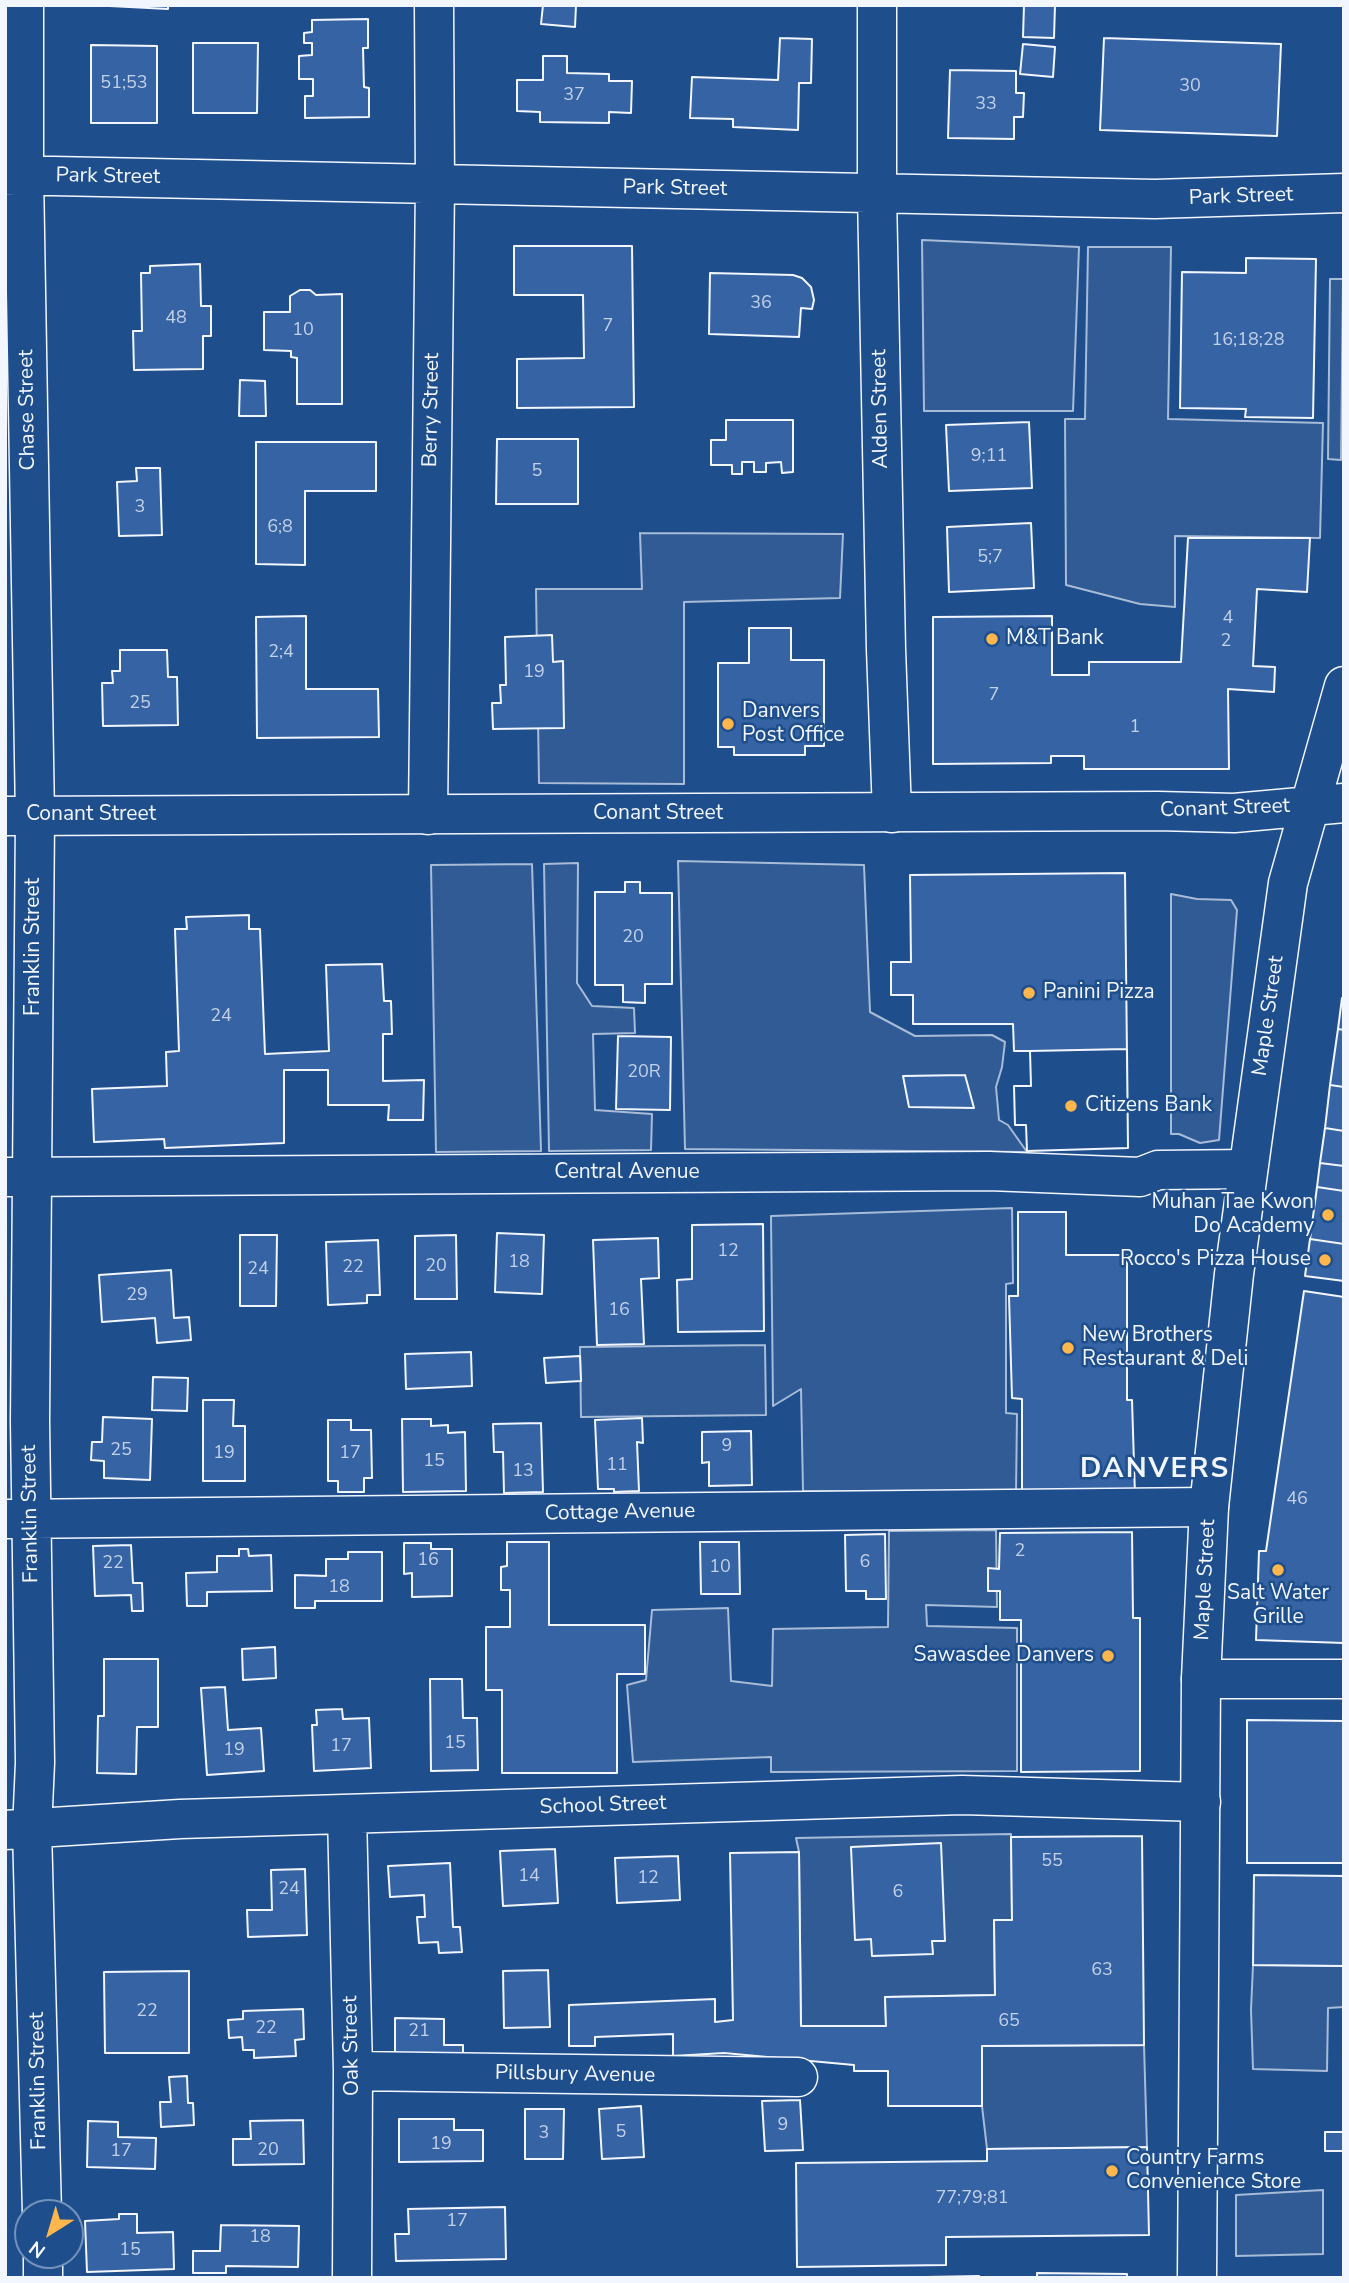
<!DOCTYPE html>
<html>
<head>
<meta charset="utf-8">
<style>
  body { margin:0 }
  #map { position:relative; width:1349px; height:2283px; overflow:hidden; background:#1f4e8c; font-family:"Nunito Sans",sans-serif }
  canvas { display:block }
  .frame { position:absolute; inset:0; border:7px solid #f2f6ff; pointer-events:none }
  .north { position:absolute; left:14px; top:2199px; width:70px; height:70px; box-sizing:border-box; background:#1f4e8c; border:2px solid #7391ba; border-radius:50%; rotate:217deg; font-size:19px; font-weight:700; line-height:28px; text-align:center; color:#f2f6ff }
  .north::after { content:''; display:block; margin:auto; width:24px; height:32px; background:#ffb74d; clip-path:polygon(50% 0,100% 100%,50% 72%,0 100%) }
</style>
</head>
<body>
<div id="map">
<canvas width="1349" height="2283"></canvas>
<div class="frame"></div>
<div class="north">N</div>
</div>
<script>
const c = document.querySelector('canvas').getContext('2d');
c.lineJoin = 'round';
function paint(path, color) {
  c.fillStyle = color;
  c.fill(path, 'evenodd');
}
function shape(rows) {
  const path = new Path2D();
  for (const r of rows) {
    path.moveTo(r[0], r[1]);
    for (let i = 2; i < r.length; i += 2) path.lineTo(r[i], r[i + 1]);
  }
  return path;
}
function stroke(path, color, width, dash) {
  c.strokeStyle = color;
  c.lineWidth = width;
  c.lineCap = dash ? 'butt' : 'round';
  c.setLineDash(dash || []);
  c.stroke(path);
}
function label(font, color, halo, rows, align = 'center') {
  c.font = font + ' "Nunito Sans",sans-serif';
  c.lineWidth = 5;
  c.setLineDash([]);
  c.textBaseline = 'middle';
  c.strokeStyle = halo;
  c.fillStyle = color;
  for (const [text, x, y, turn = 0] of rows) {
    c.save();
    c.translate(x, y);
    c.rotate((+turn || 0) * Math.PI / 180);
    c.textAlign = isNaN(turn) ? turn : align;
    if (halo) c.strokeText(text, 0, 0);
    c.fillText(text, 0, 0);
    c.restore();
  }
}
const parking = shape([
  [922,240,1079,247,1073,411,924,411,922,240],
  [1088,247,1171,247,1168,419,1323,423,1320,538,1175,536,1175,607,1140,604,1066,585,1065,419,1085,419,1088,247],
  [1330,279,1343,279,1341,460,1328,459,1330,279],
  [640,533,843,534,840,598,684,602,684,784,539,783,536,589,642,589,640,533],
  [678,861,864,865,870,1012,915,1036,992,1035,1005,1042,1002,1067,996,1087,999,1120,1008,1125,1027,1152,685,1149,678,861],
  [578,863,577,983,592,1006,634,1008,635,1033,593,1034,595,1110,652,1114,651,1150,549,1151,544,864,578,863],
  [532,864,541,1151,436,1152,431,865,532,864],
  [1171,894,1197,899,1231,900,1237,910,1219,1140,1200,1143,1179,1134,1171,1134,1171,894],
  [1012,1208,1013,1283,1006,1284,1006,1413,1017,1414,1016,1493,803,1491,801,1389,773,1406,771,1216,1012,1208],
  [765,1345,766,1415,581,1417,580,1347,765,1345],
  [996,1530,997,1607,926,1605,927,1626,1017,1628,1017,1771,771,1772,771,1757,633,1762,627,1685,646,1680,652,1610,728,1608,731,1681,772,1686,773,1629,888,1627,889,1531,996,1530],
  [1011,1834,1012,1920,994,1920,995,1995,885,1997,886,2026,801,2026,799,1852,796,1838,1011,1834],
  [1253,1965,1344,1966,1344,2007,1328,2008,1327,2071,1253,2069,1251,2010,1253,1965],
  [1144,2045,1147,2147,987,2149,982,2106,982,2046,1144,2045],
  [1323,2190,1323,2254,1236,2256,1236,2195,1323,2190]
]);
paint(parking, '#305b95');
stroke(parking, '#a8bbd7', 2);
const building = shape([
  [90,5,168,5,168,9,90,5],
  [543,5,576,5,575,27,541,24,543,5],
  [1024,5,1055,5,1054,38,1023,37,1024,5],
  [368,19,368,48,363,48,364,87,369,88,369,117,305,118,305,96,313,96,313,79,299,79,299,56,312,55,312,43,304,43,304,33,312,32,312,20,368,19],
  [780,38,812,39,811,83,799,83,798,130,733,127,733,119,690,118,692,77,778,80,780,38],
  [1104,38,1281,44,1277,136,1100,130,1104,38],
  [193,43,258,43,257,113,193,113,193,43],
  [1023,44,1055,47,1053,77,1020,74,1023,44],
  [91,45,157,46,157,123,91,123,91,45],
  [543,56,567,56,567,73,609,74,609,81,632,81,631,113,609,112,609,123,540,122,540,112,517,111,517,80,543,80,543,56],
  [950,70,1016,71,1016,93,1024,93,1023,117,1014,117,1014,139,948,138,950,70],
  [514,246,632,246,634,407,517,408,517,359,584,358,583,295,514,295,514,246],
  [1246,258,1316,259,1313,418,1245,417,1246,409,1180,408,1182,272,1246,273,1246,258],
  [200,264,201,306,211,306,211,336,203,336,203,369,134,370,133,331,142,331,141,273,150,273,150,266,200,264],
  [710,273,793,275,802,278,811,287,814,300,812,309,801,308,799,337,709,334,710,273],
  [300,290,310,290,316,295,342,294,342,404,297,404,297,358,291,357,291,351,264,350,264,312,290,312,290,296,300,290],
  [240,380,265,381,266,416,239,416,240,380],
  [726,420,793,420,793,472,782,473,781,462,766,463,766,472,754,472,754,462,742,462,742,474,732,474,732,465,711,465,711,440,726,440,726,420],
  [1029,422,1032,488,949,491,946,425,1029,422],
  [497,439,578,439,578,504,496,504,497,439],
  [256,442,376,442,376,491,305,491,305,565,256,564,256,442],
  [136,468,160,468,162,535,119,536,117,482,137,481,136,468],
  [1031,523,1034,588,949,592,947,527,1031,523],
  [1188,538,1310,538,1307,592,1257,589,1253,666,1275,667,1274,692,1228,689,1229,769,1084,769,1084,756,1051,756,1051,763,933,764,933,617,1052,616,1052,675,1089,675,1089,662,1181,662,1188,538],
  [306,616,306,689,378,689,379,737,257,738,256,617,306,616],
  [749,628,791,628,791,660,824,660,824,746,805,746,805,755,734,755,734,747,718,747,718,663,749,663,749,628],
  [552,635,553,662,563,661,564,728,493,729,492,703,501,703,500,685,506,685,505,637,552,635],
  [120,650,167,650,168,677,177,677,178,725,103,726,102,683,113,683,112,671,120,671,120,650],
  [1125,873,1128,1148,1027,1151,1026,1125,1015,1125,1014,1086,1031,1086,1030,1051,1014,1051,1013,1024,913,1024,913,995,891,995,891,962,911,962,910,875,1125,873],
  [625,882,640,882,640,893,672,893,672,984,645,984,645,1003,623,1002,623,985,595,985,595,892,625,892,625,882],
  [249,915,249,929,260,929,265,1054,329,1051,326,965,382,964,384,1001,391,1001,392,1034,383,1034,383,1081,424,1080,423,1120,388,1120,389,1105,328,1105,328,1070,284,1070,284,1143,165,1148,164,1139,94,1142,92,1089,167,1086,166,1052,179,1051,175,929,187,929,186,917,249,915],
  [1342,998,1344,999,1344,1030,1338,1029,1342,998],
  [1338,1029,1344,1030,1344,1087,1330,1085,1338,1029],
  [618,1036,671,1037,670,1110,616,1109,618,1036],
  [1127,1049,1128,1148,1027,1151,1026,1125,1015,1125,1014,1086,1031,1086,1030,1051,1127,1049],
  [965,1075,974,1108,909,1107,903,1076,965,1075],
  [1330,1085,1344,1087,1344,1131,1325,1128,1330,1085],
  [1325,1128,1344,1131,1344,1166,1320,1163,1325,1128],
  [1320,1163,1344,1166,1344,1191,1317,1187,1320,1163],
  [1317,1187,1344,1191,1344,1244,1310,1239,1317,1187],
  [1018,1212,1066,1212,1066,1255,1127,1255,1127,1400,1132,1400,1135,1495,1022,1499,1022,1399,1012,1398,1009,1296,1018,1296,1018,1212],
  [763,1224,764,1331,678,1332,677,1280,692,1279,692,1225,763,1224],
  [497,1233,544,1235,542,1294,495,1292,497,1233],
  [240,1235,277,1235,276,1306,240,1306,240,1235],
  [456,1235,457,1299,415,1299,415,1236,456,1235],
  [658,1238,659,1278,641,1279,644,1344,597,1345,593,1240,658,1238],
  [1310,1239,1344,1244,1344,1281,1305,1276,1310,1239],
  [378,1240,380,1295,367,1295,367,1303,328,1305,326,1242,378,1240],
  [171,1270,174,1318,189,1317,191,1340,157,1343,155,1318,102,1322,99,1275,171,1270],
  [1304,1291,1344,1297,1344,1643,1256,1640,1259,1551,1266,1551,1304,1291],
  [471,1352,472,1386,406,1389,405,1354,471,1352],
  [580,1356,581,1381,546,1383,544,1358,580,1356],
  [153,1377,188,1378,187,1411,152,1410,153,1377],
  [203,1400,234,1400,233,1426,245,1426,245,1481,203,1481,203,1400],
  [103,1417,152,1419,150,1480,104,1478,104,1461,91,1460,92,1442,102,1442,103,1417],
  [642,1418,643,1443,637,1442,639,1491,614,1492,614,1489,598,1489,595,1420,642,1418],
  [402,1419,431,1419,431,1426,448,1425,448,1433,465,1432,466,1491,403,1492,402,1419],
  [328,1420,351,1420,351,1430,371,1430,372,1478,364,1478,364,1492,338,1492,338,1481,328,1481,328,1420],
  [541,1423,543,1492,504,1493,503,1452,494,1452,493,1424,541,1423],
  [751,1431,752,1485,709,1486,709,1462,702,1463,702,1432,751,1431],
  [1132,1532,1133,1618,1140,1618,1140,1771,1021,1772,1021,1620,1000,1620,1000,1591,988,1591,988,1568,999,1569,1000,1533,1132,1532],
  [885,1534,886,1599,866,1599,866,1591,846,1591,845,1535,885,1534],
  [507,1542,549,1542,549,1625,645,1625,645,1674,617,1674,617,1773,502,1773,502,1690,486,1690,486,1627,510,1627,510,1590,501,1590,501,1567,507,1566,507,1542],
  [700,1542,739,1542,740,1594,701,1594,700,1542],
  [404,1543,431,1543,431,1549,452,1549,452,1596,412,1597,412,1573,404,1574,404,1543],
  [131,1545,133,1583,142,1583,143,1611,132,1611,131,1595,95,1596,93,1546,131,1545],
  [239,1549,248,1549,249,1556,271,1555,272,1591,207,1592,207,1606,187,1606,186,1573,217,1572,217,1556,239,1556,239,1549],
  [348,1552,382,1552,382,1601,315,1601,315,1608,295,1608,295,1575,326,1576,326,1559,348,1559,348,1552],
  [275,1647,276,1678,243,1680,242,1649,275,1647],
  [104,1659,158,1659,158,1727,137,1727,136,1774,97,1773,98,1716,104,1716,104,1659],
  [430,1679,462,1679,463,1718,477,1718,478,1770,431,1771,430,1679],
  [225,1687,228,1730,261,1728,264,1771,207,1775,201,1688,225,1687],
  [342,1709,343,1719,369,1718,371,1768,314,1771,312,1725,317,1725,316,1710,342,1709],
  [1247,1720,1344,1721,1344,1863,1247,1863,1247,1720],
  [1142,1836,1144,2045,982,2046,982,2106,888,2106,888,2071,854,2071,854,2065,724,2053,673,2056,673,2034,595,2037,595,2046,569,2046,569,2005,715,1999,715,2022,733,2020,730,1853,799,1852,801,2026,886,2026,885,1997,995,1995,994,1920,1012,1920,1011,1837,1142,1836],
  [941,1843,945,1941,932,1941,933,1954,872,1956,871,1939,855,1940,851,1847,941,1843],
  [555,1849,558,1903,503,1906,500,1851,555,1849],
  [678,1856,680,1900,617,1903,615,1858,678,1856],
  [450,1863,453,1927,460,1927,462,1952,439,1953,438,1942,419,1943,417,1917,425,1917,424,1895,390,1897,388,1866,450,1863],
  [305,1869,307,1935,248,1937,247,1910,272,1910,271,1870,305,1869],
  [1254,1875,1344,1876,1344,1966,1253,1965,1254,1875],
  [548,1970,550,2027,504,2028,503,1971,548,1970],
  [189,1971,189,2053,105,2053,104,1972,189,1971],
  [303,2009,304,2039,295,2040,296,2056,254,2058,254,2050,243,2050,242,2037,229,2038,228,2020,243,2019,243,2011,303,2009],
  [395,2018,444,2019,444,2045,463,2045,463,2058,395,2058,395,2018],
  [187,2076,188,2103,193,2103,194,2125,161,2127,160,2102,171,2102,169,2077,187,2076],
  [1344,2083,1344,2151,1325,2151,1325,2132,1343,2132,1344,2083],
  [800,2100,803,2150,765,2151,762,2101,800,2100],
  [641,2106,644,2157,602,2159,599,2109,641,2106],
  [525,2109,564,2109,563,2159,525,2159,525,2109],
  [399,2119,454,2119,454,2130,483,2130,483,2161,399,2162,399,2119],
  [303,2120,304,2164,233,2165,233,2139,251,2139,250,2121,303,2120],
  [88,2121,118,2122,118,2137,156,2138,155,2169,87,2167,88,2121],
  [1147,2147,1149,2235,946,2237,946,2265,797,2267,796,2163,987,2161,987,2149,1147,2147],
  [505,2207,506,2259,396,2261,395,2234,409,2234,408,2209,505,2207],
  [119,2214,137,2214,137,2233,173,2232,174,2269,87,2272,85,2221,119,2219,119,2214],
  [221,2225,299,2226,298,2267,226,2266,226,2273,193,2273,193,2251,220,2251,221,2225],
  [1037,2273,1127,2274,1127,2278,1037,2278,1037,2273],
  [979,2276,979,2278,873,2278,979,2276]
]);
paint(building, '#3563a3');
stroke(building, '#f2f6ff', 2);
const minor = shape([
  [24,5,24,175,35,816,30,1421,35,1763,32,1829,42,2213],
  [877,5,877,194,886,649,892,813],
  [5,175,1155,199,1344,193],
  [428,815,435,184,434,5],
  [5,1177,989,1171,1140,1177,1158,1170,1248,1169],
  [7,1519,1209,1507],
  [1201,1679,1344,1679],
  [347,1814,353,2071,352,2278],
  [5,1830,180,1819,962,1795,1201,1802],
  [353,2071,798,2077],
  [43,2255,43,2278]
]);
const major = shape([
  [5,816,1158,811,1234,813,1344,803],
  [1197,2278,1201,1679,1209,1507,1234,1274,1288,883,1344,686]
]);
stroke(minor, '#f2f6ff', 41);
stroke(major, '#f2f6ff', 41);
stroke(minor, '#1f4e8c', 38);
stroke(major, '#1f4e8c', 38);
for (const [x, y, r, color] of [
  [992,639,7,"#ffb74d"],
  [728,724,7,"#ffb74d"],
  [1029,993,7,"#ffb74d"],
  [1071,1106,7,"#ffb74d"],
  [1328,1215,7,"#ffb74d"],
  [1325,1260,7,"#ffb74d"],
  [1068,1348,7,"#ffb74d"],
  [1278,1570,7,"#ffb74d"],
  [1108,1656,7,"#ffb74d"],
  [1112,2171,7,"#ffb74d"]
]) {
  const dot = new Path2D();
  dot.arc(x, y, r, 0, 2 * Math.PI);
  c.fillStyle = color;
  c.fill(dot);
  stroke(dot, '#1f4e8c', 2.5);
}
label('18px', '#c3d1e8', null, [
  ["51;53",124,84],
  ["30",1190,87],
  ["37",574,96],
  ["33",986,105],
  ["36",761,304],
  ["48",176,319],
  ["7",608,327],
  ["10",303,331],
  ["16;18;28",1248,341],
  ["9;11",989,457],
  ["5",537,472],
  ["3",140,508],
  ["6;8",280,528],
  ["5;7",990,558],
  ["4",1228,619],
  ["2",1226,642],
  ["2;4",281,653],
  ["19",534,673],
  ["7",994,696],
  ["25",140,704],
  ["1",1135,728],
  ["20",633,938],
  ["24",221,1017],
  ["20R",644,1073],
  ["12",728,1252],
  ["18",519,1263],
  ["20",436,1267],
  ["22",353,1268],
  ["24",258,1270],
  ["29",137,1296],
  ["16",619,1311],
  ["9",727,1447],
  ["25",121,1451],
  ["19",224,1454],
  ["17",350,1454],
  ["15",434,1462],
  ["11",617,1466],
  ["13",523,1472],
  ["46",1297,1500],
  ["2",1020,1552],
  ["16",428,1561],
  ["6",865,1563],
  ["22",113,1564],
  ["10",720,1568],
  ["18",339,1588],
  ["15",455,1744],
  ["17",341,1747],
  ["19",234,1751],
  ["55",1052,1862],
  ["14",529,1877],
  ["12",648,1879],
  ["24",289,1890],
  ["6",898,1893],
  ["63",1102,1971],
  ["22",147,2012],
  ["65",1009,2022],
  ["22",266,2029],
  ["21",419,2032],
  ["9",783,2126],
  ["5",621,2133],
  ["3",544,2134],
  ["19",441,2145],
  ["20",268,2151],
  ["17",121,2152],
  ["77;79;81",972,2199],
  ["17",457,2222],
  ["18",260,2238],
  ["15",130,2251]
]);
label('21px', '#f2f6ff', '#1f4e8c', [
  ["Park Street",108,177,1],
  ["Park Street",675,189,1],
  ["Park Street",1241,197,-2],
  ["Alden Street",881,409,-91],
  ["Chase Street",28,410,-91],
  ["Berry Street",432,410,-89],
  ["Conant Street",1225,809,-2],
  ["Conant Street",658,814],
  ["Conant Street",91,815],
  ["Franklin Street",34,947,-90],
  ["Maple Street",1269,1016,-82],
  ["Central Avenue",627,1173],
  ["Cottage Avenue",620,1513,-1],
  ["Franklin Street",31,1514,-91],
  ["Maple Street",1206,1580,-87],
  ["School Street",603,1806,-2],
  ["Oak Street",352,2046,-91],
  ["Pillsbury Avenue",575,2075,1],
  ["Franklin Street",39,2081,-91]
]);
label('21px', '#f2f6ff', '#1f4e8c', [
  ["M&T Bank",1006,639],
  ["Danvers",742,712],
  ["Post Office",742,736],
  ["Panini Pizza",1043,993],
  ["Citizens Bank",1085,1106],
  ["Muhan Tae Kwon",1314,1203,"right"],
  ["Do Academy",1314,1227,"right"],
  ["Rocco's Pizza House",1311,1260,"right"],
  ["New Brothers",1082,1336],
  ["Restaurant & Deli",1082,1360],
  ["Salt Water",1278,1594,"center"],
  ["Grille",1278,1618,"center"],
  ["Sawasdee Danvers",1094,1656,"right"],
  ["Country Farms",1126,2159],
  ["Convenience Store",1126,2183]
], 'left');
c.letterSpacing = '2px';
label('bold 28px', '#f2f6ff', '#1f4e8c', [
  ["DANVERS",1155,1470]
]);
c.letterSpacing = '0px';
</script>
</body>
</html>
